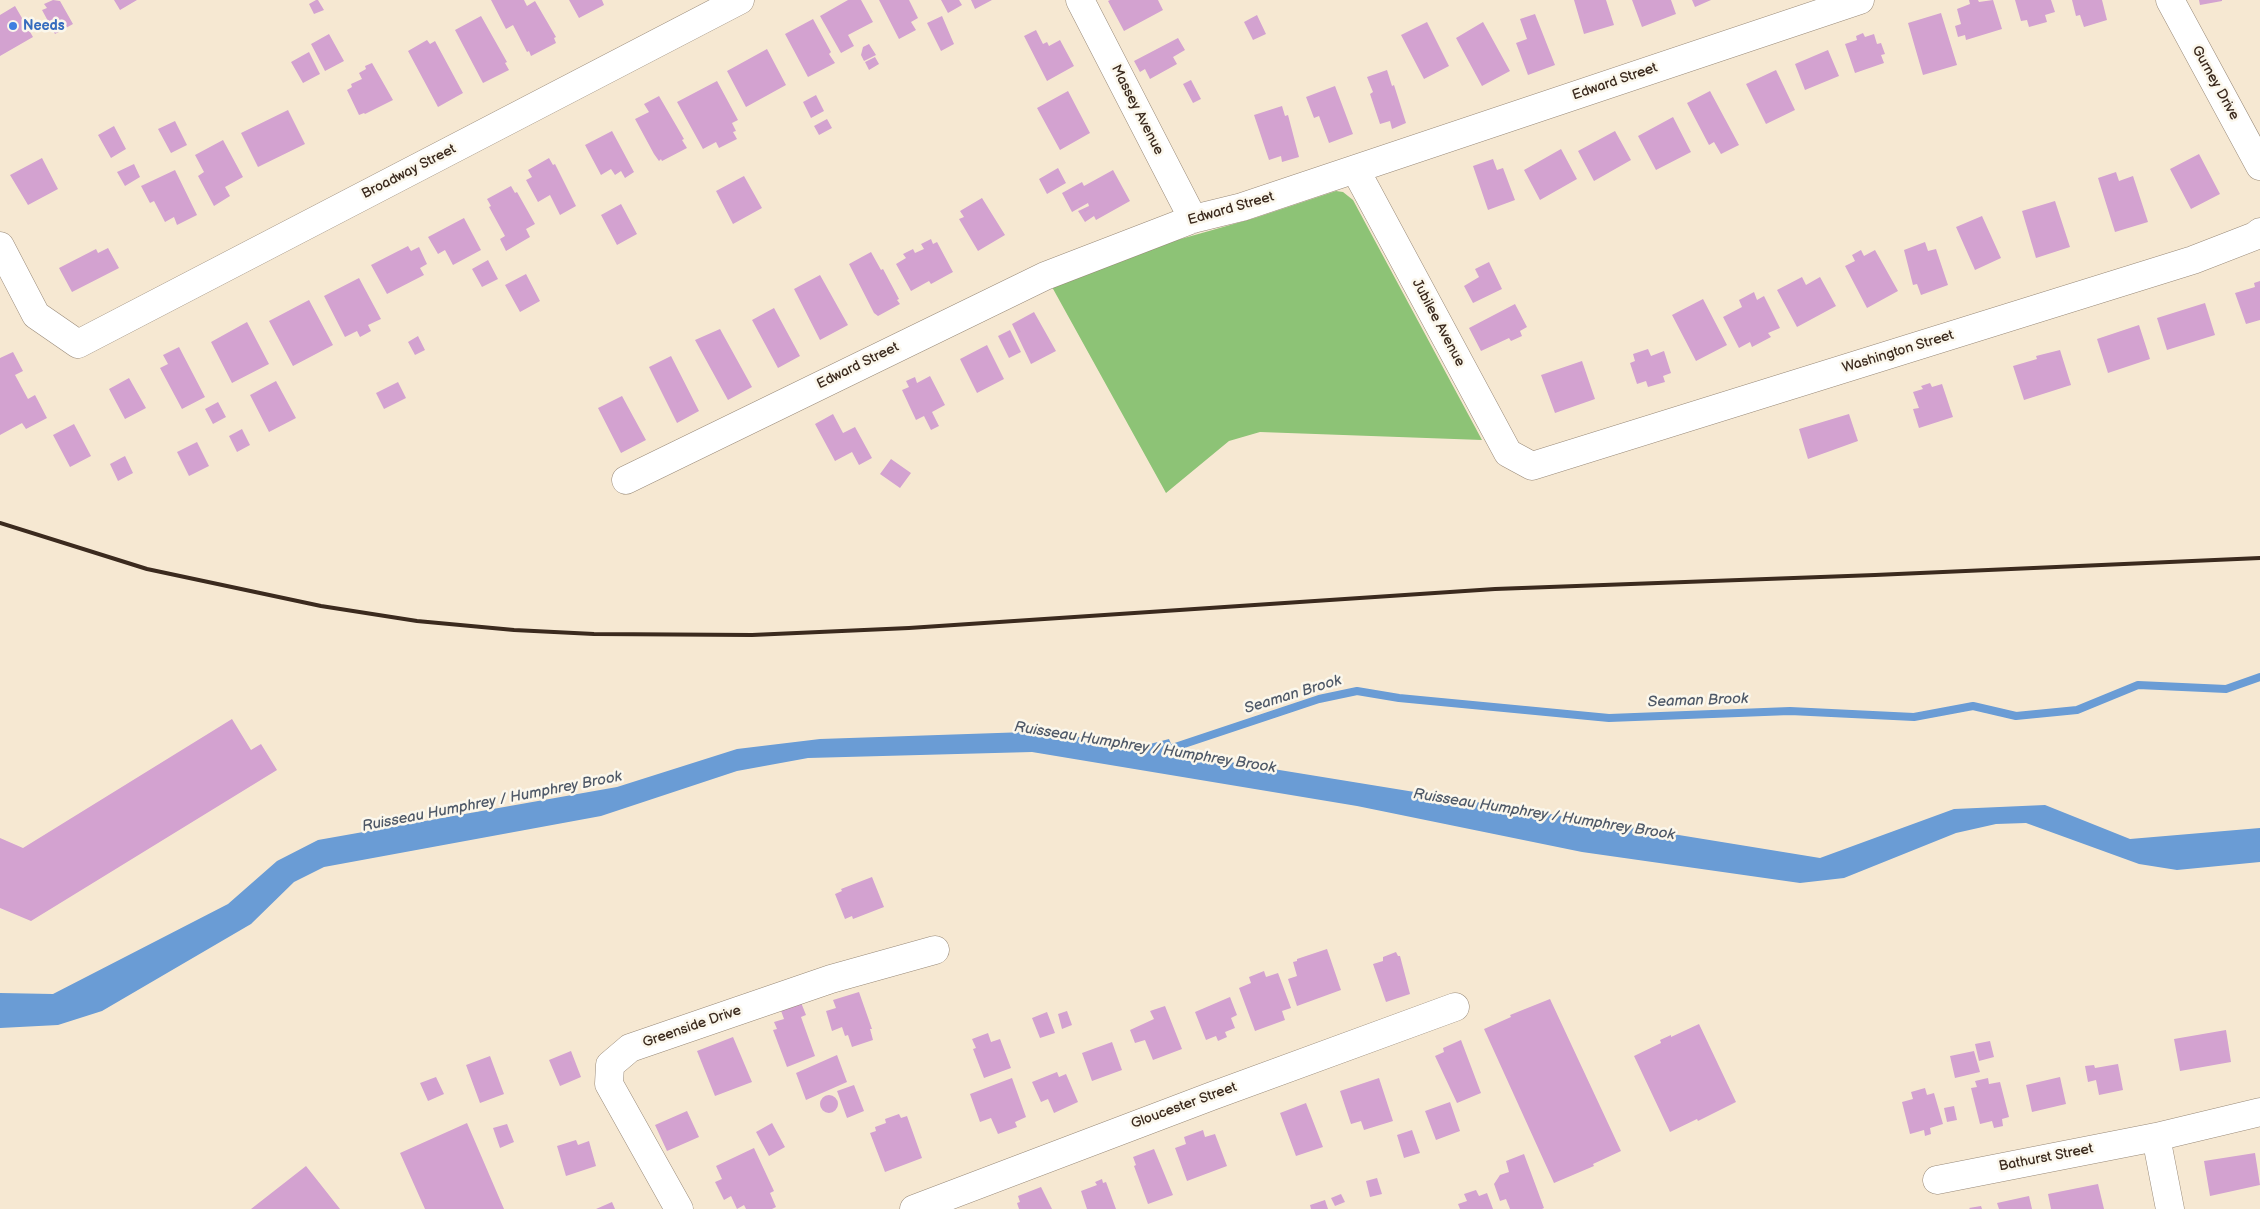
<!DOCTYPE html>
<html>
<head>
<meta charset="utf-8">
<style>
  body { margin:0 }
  canvas { display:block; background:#f6e8d2 }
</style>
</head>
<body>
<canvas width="2260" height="1209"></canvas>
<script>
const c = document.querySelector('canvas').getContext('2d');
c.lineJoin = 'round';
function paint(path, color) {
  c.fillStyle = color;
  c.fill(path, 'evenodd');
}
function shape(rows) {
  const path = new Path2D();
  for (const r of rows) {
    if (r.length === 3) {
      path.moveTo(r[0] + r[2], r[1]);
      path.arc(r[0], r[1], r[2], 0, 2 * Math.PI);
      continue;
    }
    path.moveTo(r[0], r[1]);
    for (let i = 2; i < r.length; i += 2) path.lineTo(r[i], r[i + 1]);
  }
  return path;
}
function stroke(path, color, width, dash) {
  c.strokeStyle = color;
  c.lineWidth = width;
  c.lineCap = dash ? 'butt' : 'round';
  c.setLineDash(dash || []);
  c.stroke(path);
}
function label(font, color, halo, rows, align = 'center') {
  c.font = font + ' "Balsamiq Sans",sans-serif';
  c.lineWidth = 5;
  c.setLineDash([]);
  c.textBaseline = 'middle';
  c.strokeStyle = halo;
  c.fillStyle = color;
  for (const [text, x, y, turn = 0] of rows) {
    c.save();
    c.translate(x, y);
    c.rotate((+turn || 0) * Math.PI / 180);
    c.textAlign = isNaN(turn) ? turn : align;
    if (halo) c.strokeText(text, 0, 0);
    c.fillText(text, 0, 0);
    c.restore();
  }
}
paint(shape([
  [1336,191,1343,192,1353,200,1482,440,1260,432,1229,441,1166,493,1052,287,1163,244,1255,218]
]), '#8dc376');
paint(shape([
  [1027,732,1150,744,1169,739,1175,753,1820,858,1954,809,2045,805,2130,839,2260,828,2260,862,2177,870,2139,864,2026,823,1996,824,1956,833,1844,878,1800,883,1582,852,1357,806,1032,752,808,758,737,771,601,816,324,867,294,882,251,924,102,1011,58,1025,0,1028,0,993,53,994,228,904,277,861,318,840,617,787,737,749,820,739]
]), '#6a9cd5');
stroke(shape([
  [1163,751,1319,699,1357,691,1399,698,1609,718,1790,711,1914,717,1973,706,2016,716,2077,710,2138,685,2226,689,2260,677]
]), '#6a9cd5', 8);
paint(shape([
  [53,0,60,1,73,24,55,34,42,10,47,8,44,4],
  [114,0,137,0,120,10],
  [316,0,318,0,324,10,314,14,309,4],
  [491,0,524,0,527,6,535,1,556,37,554,38,556,43,531,56,529,51,527,52,513,25,506,29],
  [569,0,602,0,604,5,579,18],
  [848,0,861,0,873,22,848,35,854,46,841,53,820,16],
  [879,0,909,0,918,18,911,22,916,30,899,39],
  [941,0,959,0,962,5,948,13],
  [971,0,992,0,975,9],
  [1110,0,1158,0,1163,10,1124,31,1108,1],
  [1574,0,1606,0,1614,25,1584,34],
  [1632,0,1671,0,1676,14,1642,27],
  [1692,0,1711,0,1695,7],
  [1969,0,1978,0,1979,2,1993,0,2002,29,1966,40,1965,35,1958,37,1955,26,1961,24,1957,9,1970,4],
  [2015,0,2051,0,2055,12,2045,15,2047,22,2029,27,2027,20,2021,21],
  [2072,0,2102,0,2107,20,2084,27,2080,15,2076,16],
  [2199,0,2222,0,2222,1,2200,5],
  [15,6,33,37,0,56,0,15],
  [1941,13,1957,65,1923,75,1908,23],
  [1535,14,1555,65,1528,75,1516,43,1527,39,1520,19],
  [1257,15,1266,34,1253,40,1244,22],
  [481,16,507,62,505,63,509,70,483,83,455,30],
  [942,16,954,44,941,51,927,23],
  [813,19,831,52,829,54,835,63,808,77,785,34],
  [1427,22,1449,66,1424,79,1401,35],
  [1483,22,1510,71,1482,86,1456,38],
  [1036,30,1043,44,1047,42,1049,46,1060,40,1074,66,1047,81,1024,36],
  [1863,33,1865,37,1874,34,1877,44,1881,43,1885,54,1881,55,1884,63,1855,73,1845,44,1857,40,1856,36],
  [329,34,344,61,325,71,311,44],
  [1178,38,1185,50,1173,57,1177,64,1150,79,1145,69,1140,72,1134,61],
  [427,40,430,44,435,41,463,93,438,107,408,51],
  [869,44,876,55,864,61,861,55,863,47],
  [767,49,786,85,746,107,727,71],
  [1828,50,1839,76,1805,90,1795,64],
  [309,52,320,74,303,83,291,62],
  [875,57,879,64,869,70,865,62],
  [372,63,393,100,365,114,364,113,359,115,347,90,352,87,351,84,362,79,359,73,366,69,365,66],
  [1387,70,1392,86,1394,85,1406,123,1392,129,1390,121,1380,124,1370,94,1373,92,1367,77],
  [1776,70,1795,110,1766,124,1746,84],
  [1191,80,1201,99,1193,103,1183,84],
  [717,81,738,120,732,123,736,131,733,132,737,139,719,148,716,142,703,149,677,102],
  [1335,86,1353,134,1329,143,1319,116,1314,118,1306,97],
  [1068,91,1090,133,1060,150,1037,108],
  [1710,91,1739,145,1721,154,1714,142,1709,145,1687,103],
  [816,95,824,111,811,118,803,102],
  [659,96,684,139,682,140,687,148,662,161,661,159,659,161,654,154,635,119,649,112,644,104],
  [1282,106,1285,116,1288,115,1299,157,1282,162,1281,156,1269,160,1254,115],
  [288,110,305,144,258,167,241,133],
  [1673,117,1691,152,1656,170,1638,136],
  [827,119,832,128,819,135,814,126],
  [175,121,187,145,171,153,158,129],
  [114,126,126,149,111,158,98,135],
  [612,131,634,172,625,178,621,171,615,175,611,169,601,175,585,145],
  [1615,131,1631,160,1594,181,1578,151],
  [223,140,243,177,225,187,230,196,214,206,198,176,204,172,195,155],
  [1561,149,1577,179,1540,200,1524,170],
  [2199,154,2220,194,2191,209,2170,169],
  [42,158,58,189,28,205,10,175],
  [549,158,553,165,555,164,576,206,560,215,550,195,538,202,526,180,532,177,528,170],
  [1493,159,1497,170,1503,168,1515,200,1488,210,1473,166],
  [134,164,140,177,125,186,117,172],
  [1058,168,1066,183,1047,194,1039,179],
  [175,170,197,215,177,225,174,217,165,222,154,201,150,203,141,186],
  [1113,170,1130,201,1096,220,1094,216,1085,222,1078,211,1089,206,1088,203,1072,212,1062,193,1082,182,1084,186],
  [2116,172,2119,181,2133,176,2148,222,2115,232,2098,178],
  [744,176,762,208,733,224,716,191],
  [511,186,515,193,517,192,535,224,526,229,530,237,506,251,500,239,505,236,489,207,491,206,487,199],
  [982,198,1005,235,978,251,959,219,964,217,960,211],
  [2055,201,2070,247,2036,258,2022,211],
  [621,204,637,234,617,245,601,215],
  [1982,216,2001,258,1975,270,1956,227],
  [464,218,481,250,453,265,445,250,438,254,428,237],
  [931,239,933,244,937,242,953,272,931,284,929,281,911,291,896,264,906,258,903,254,913,249,915,253,924,249,921,244],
  [1925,242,1928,251,1936,249,1948,285,1921,295,1917,284,1913,285,1904,250],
  [408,246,411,251,419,247,427,264,420,268,424,275,387,294,371,265],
  [108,248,119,268,72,292,59,268,96,249,98,253],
  [1861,250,1864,256,1875,250,1898,291,1867,308,1845,266,1855,261,1852,255],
  [871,252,881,270,883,269,899,299,897,300,900,304,878,316,874,313,849,264],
  [488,260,498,279,482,287,472,269],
  [1489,262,1502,289,1473,303,1464,286,1479,277,1475,269],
  [526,274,540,301,520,312,505,285],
  [820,275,848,325,820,340,794,289],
  [1802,277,1806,285,1820,277,1836,306,1797,327,1777,290],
  [359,278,381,319,368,325,371,331,360,337,357,331,345,337,324,296],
  [2260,281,2260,320,2246,324,2235,293,2255,287,2254,283],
  [1754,292,1757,300,1764,296,1780,328,1768,333,1771,337,1752,347,1750,342,1739,348,1723,317,1742,307,1739,300],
  [1703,299,1727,345,1696,361,1672,315],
  [309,300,333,345,293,366,269,321],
  [2205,303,2215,335,2167,350,2157,318],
  [1515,304,1527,327,1520,331,1522,336,1511,341,1509,338,1481,351,1469,328],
  [774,308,800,356,778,368,752,320],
  [1034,312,1056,351,1031,364,1012,324],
  [247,322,269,364,232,383,211,342],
  [2139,325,2150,359,2108,373,2097,339],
  [720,329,752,387,728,400,695,340],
  [1010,330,1021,352,1009,358,998,336],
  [418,336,425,350,415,355,408,342],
  [987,345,1004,379,977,393,960,359],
  [179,347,205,397,182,409,160,368,168,364,163,355],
  [1648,349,1651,356,1664,351,1671,373,1663,376,1665,382,1648,387,1646,381,1637,384,1630,363,1635,361,1633,354],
  [2060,350,2071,385,2024,400,2013,366,2037,359,2036,356],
  [13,352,23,371,15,375,28,399,35,395,47,418,26,429,22,423,0,435,0,358],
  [671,356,699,411,677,423,649,367],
  [1582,361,1595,399,1555,413,1541,375],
  [930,376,945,405,932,412,939,426,931,430,924,416,916,420,902,390,909,387,906,381,915,377,917,383],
  [129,378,146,408,125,419,109,389],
  [276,381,296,418,269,432,250,395],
  [398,382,406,398,384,409,376,393],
  [1930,383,1932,387,1942,384,1953,417,1919,428,1913,409,1919,408,1913,392,1923,389,1921,386],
  [622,396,646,440,621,453,598,408],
  [218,402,226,417,213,424,205,409],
  [833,414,843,433,855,427,872,458,859,465,852,452,835,461,815,424],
  [1849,414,1858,441,1808,459,1799,429],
  [74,424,91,456,70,467,53,435],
  [242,429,250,445,237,452,229,436],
  [197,442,209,466,189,476,177,452],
  [125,456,133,473,118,481,110,464],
  [891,459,911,473,900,488,880,474],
  [232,719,251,750,261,744,277,770,31,921,0,908,0,838,23,848],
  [872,877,884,907,853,919,852,916,845,919,835,894,842,891,841,889],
  [1327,949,1341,990,1297,1006,1288,979,1297,976,1293,962,1297,961,1297,959],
  [1396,952,1398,956,1400,956,1410,994,1386,1002,1373,964,1383,961,1383,957],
  [1264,971,1266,977,1278,973,1291,1008,1282,1011,1285,1020,1255,1031,1239,988,1251,983,1249,977],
  [859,992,872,1029,870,1029,873,1040,852,1047,848,1035,845,1036,842,1027,832,1031,826,1011,836,1008,833,1000],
  [1230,997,1237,1015,1231,1018,1235,1028,1225,1032,1227,1037,1218,1041,1216,1036,1206,1040,1195,1012],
  [1550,999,1621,1151,1593,1164,1594,1166,1554,1183,1484,1029,1511,1017,1510,1015],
  [800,1000,806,1015,801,1017,815,1056,787,1067,773,1030,777,1029,774,1022,784,1019,780,1008],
  [1165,1006,1182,1049,1153,1060,1145,1040,1135,1043,1130,1030,1154,1019,1150,1011],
  [1067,1011,1072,1025,1062,1029,1058,1014],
  [1047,1012,1055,1033,1040,1038,1032,1018],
  [1699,1024,1736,1102,1698,1121,1697,1119,1670,1132,1634,1056,1661,1043,1660,1040,1671,1035,1671,1037],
  [2226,1030,2231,1062,2180,1071,2174,1039],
  [988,1033,991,1042,1000,1039,1011,1068,984,1078,973,1049,976,1048,972,1039],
  [733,1037,752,1082,715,1096,697,1051],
  [1461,1040,1481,1093,1457,1103,1435,1056,1444,1052,1443,1048],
  [1990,1041,1994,1057,1979,1061,1975,1044],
  [1112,1042,1122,1070,1092,1081,1082,1053],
  [571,1051,581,1077,560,1086,549,1060],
  [1974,1051,1980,1072,1955,1078,1950,1056],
  [837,1055,847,1082,806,1100,796,1073],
  [490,1056,504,1094,480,1103,466,1065],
  [2118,1064,2123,1090,2099,1095,2096,1080,2088,1082,2085,1066,2094,1065,2095,1068],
  [1057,1072,1059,1077,1066,1074,1078,1102,1054,1113,1048,1099,1041,1102,1032,1082],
  [436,1077,444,1094,428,1101,420,1083],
  [2060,1077,2066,1104,2032,1112,2026,1085],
  [1012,1078,1026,1117,1015,1122,1017,1127,998,1134,991,1118,980,1122,970,1094],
  [1379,1078,1393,1121,1364,1130,1361,1121,1351,1124,1340,1091],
  [1988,1078,1989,1084,2000,1082,2009,1117,2002,1119,2003,1126,1994,1128,1992,1121,1980,1124,1971,1088,1977,1087,1975,1081],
  [854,1085,864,1111,847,1118,837,1091],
  [1925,1088,1927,1095,1934,1093,1943,1124,1930,1128,1931,1134,1925,1136,1924,1130,1910,1134,1902,1102,1913,1099,1911,1092],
  [829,1104,9],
  [1450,1102,1460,1131,1436,1140,1425,1111],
  [1306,1103,1323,1147,1296,1156,1280,1113],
  [1954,1106,1957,1120,1947,1122,1944,1108],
  [687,1111,699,1137,667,1151,655,1125],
  [899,1114,901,1118,907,1116,922,1158,885,1172,870,1133,876,1131,875,1127,886,1123,885,1119],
  [467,1123,504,1209,425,1209,400,1153],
  [772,1123,785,1147,769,1156,756,1132],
  [507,1124,514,1142,500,1148,493,1128],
  [1203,1130,1205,1137,1215,1134,1227,1166,1187,1181,1175,1148,1186,1144,1184,1137],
  [1412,1130,1420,1153,1404,1158,1397,1135],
  [576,1140,578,1145,589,1141,596,1166,566,1176,557,1146],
  [754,1148,774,1191,770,1193,776,1207,772,1209,746,1209,744,1205,737,1209,731,1196,724,1200,715,1182,722,1179,716,1166],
  [1154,1149,1173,1195,1148,1204,1134,1166,1136,1165,1133,1157],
  [2255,1153,2260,1185,2210,1196,2204,1161],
  [1524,1154,1544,1208,1542,1209,1510,1209,1506,1199,1500,1201,1494,1184,1500,1175,1509,1172,1506,1161],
  [306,1166,340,1209,251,1209],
  [1377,1178,1382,1194,1370,1197,1366,1181],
  [1102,1179,1103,1183,1106,1182,1116,1209,1087,1209,1081,1191,1097,1185,1095,1182],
  [2098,1184,2104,1209,2051,1209,2048,1194],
  [1041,1187,1052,1209,1019,1209,1017,1203,1020,1202,1018,1196],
  [1476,1190,1479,1196,1487,1193,1493,1209,1460,1209,1458,1204,1467,1201,1464,1194],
  [1341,1194,1345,1202,1335,1206,1331,1198],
  [2029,1196,2032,1209,1999,1209,1997,1203],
  [1325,1200,1328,1209,1311,1209,1310,1205],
  [612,1202,615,1209,596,1209],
  [1981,1206,1982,1209,1970,1209,1969,1208]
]), '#d3a2d0');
const minor = shape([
  [1080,0,1193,219],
  [2170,0,2260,166],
  [1355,169,1508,453,1532,466,2193,260,2255,236,2260,232],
  [0,246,36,315,78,344,740,0],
  [626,480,1045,276,1193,219,1242,207,1860,0],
  [2156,1137,2170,1209],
  [1937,1180,2156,1137,2260,1112],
  [679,1209,609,1084,610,1065,630,1048,831,979,935,950],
  [914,1209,1212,1096,1455,1007]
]);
stroke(minor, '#988978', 29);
stroke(minor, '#fff', 28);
stroke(shape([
  [0,523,147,569,321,606,417,621,514,630,594,634,752,635,909,628,1495,589,1875,575,2260,558]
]), '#3b2a1e', 4);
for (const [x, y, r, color] of [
  [13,26,5,"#3f7fe0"]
]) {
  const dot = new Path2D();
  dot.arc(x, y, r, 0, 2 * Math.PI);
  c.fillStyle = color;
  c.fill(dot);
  stroke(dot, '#fbf7ec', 2);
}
label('bold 14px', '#366cbe', '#fbf7ec', [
  ["Needs",23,26]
], 'left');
label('14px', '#3b2a1e', '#fbf7ec', [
  ["Edward Street",1615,82,-19],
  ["Gurney Drive",2215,83,61],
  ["Massey Avenue",1137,110,63],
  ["Broadway Street",409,172,-27],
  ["Edward Street",1231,209,-16],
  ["Jubilee Avenue",1438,323,62],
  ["Washington Street",1898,352,-17],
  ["Edward Street",858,366,-26],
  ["Greenside Drive",692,1027,-19],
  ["Gloucester Street",1184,1106,-20],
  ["Bathurst Street",2046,1158,-11]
]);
label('italic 15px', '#4e5867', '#fbf7ec', [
  ["Seaman Brook",1293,695,-17],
  ["Seaman Brook",1698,701,-2],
  ["Ruisseau Humphrey / Humphrey Brook",1145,748,9],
  ["Ruisseau Humphrey / Humphrey Brook",492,802,-11],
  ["Ruisseau Humphrey / Humphrey Brook",1544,815,9]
]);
</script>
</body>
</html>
